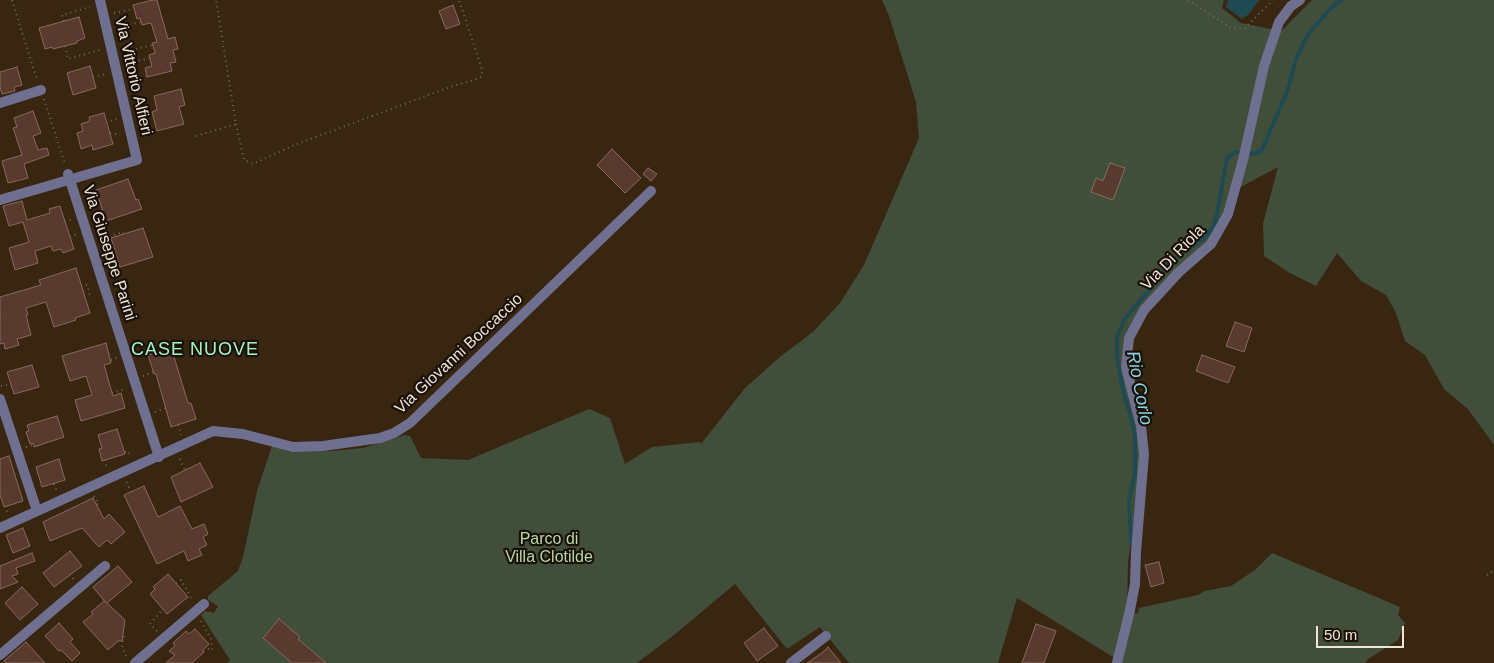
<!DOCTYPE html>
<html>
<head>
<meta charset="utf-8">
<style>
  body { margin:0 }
  #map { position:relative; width:1494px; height:663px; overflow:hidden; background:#382611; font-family:Arial,sans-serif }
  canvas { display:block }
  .scale { position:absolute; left:1316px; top:626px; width:88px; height:22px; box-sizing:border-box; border:2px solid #f1e5d8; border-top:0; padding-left:6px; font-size:15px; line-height:18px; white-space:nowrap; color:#f1e5d8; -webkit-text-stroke:4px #191108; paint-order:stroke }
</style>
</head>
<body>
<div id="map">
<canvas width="1494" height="663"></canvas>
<div class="scale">50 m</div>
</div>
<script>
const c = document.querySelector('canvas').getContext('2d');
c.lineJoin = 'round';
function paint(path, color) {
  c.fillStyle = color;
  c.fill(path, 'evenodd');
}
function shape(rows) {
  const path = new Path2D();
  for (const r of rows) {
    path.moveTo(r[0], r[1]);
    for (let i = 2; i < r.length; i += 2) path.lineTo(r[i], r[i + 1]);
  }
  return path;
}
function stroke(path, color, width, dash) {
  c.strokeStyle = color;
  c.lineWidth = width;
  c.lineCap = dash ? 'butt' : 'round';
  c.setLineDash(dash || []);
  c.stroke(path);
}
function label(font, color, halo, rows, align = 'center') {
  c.font = font + ' Arial,sans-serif';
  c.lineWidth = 4.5;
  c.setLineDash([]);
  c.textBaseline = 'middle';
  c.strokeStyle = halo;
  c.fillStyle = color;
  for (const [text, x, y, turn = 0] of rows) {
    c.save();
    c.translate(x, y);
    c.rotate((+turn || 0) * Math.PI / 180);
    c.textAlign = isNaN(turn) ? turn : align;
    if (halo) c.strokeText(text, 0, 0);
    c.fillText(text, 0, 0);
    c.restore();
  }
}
paint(shape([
  [882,0,1224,0,1222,8,1241,23,1281,31,1312,0,1494,0,1494,445,1468,409,1444,389,1425,355,1405,341,1396,313,1386,295,1361,281,1337,253,1316,286,1288,272,1264,256,1263,224,1278,167,1235,190,1212,245,1146,303,1124,351,1137,411,1141,486,1128,561,1127,614,1138,613,1139,608,1198,595,1205,591,1231,586,1255,570,1272,553,1400,607,1398,615,1405,623,1398,640,1368,659,1365,663,1112,663,1113,657,1017,598,998,663,849,663,820,627,787,649,735,584,674,635,637,663,227,663,230,660,201,615,205,611,214,613,218,606,208,600,208,596,238,571,243,557,257,491,272,446,293,451,330,451,363,448,405,435,410,436,421,458,468,460,589,409,610,418,625,464,652,447,700,442,701,444,745,388,781,356,813,332,840,303,864,265,919,138,916,102,889,16]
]), '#414f3a');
paint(shape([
  [1228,0,1259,0,1249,14,1242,19,1226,7]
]), '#204a52');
stroke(shape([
  [1131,543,1129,501,1135,473,1135,438,1133,425,1122,387,1117,355,1117,337,1124,320,1155,283,1167,265,1199,242,1209,233,1215,223,1218,209,1227,158,1236,152,1250,154,1261,152,1287,92,1297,56,1309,33,1332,7,1342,0]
]), '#204a52', 4);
const building = shape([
  [153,0,157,0,168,39,175,37,178,49,173,50,176,62,170,63,172,71,147,77,145,68,152,66,149,55,155,53,152,43,157,42,151,23,142,25,140,18,137,19,133,5,153,0],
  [453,5,460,24,446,29,439,11,453,5],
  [79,17,85,38,77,41,77,43,53,49,52,47,45,49,39,28,79,17],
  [90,66,96,88,73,95,67,73,90,66],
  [17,67,22,85,14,87,15,91,2,94,0,87,0,72,17,67],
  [181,89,185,105,179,107,184,124,157,131,152,112,157,110,154,96,181,89],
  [33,111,41,133,33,136,38,150,47,148,49,155,24,164,28,178,8,183,2,161,22,155,13,128,17,127,14,118,33,111],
  [104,113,113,144,93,150,92,145,81,149,77,133,83,131,81,124,90,121,89,117,104,113],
  [612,149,641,178,625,193,597,165,612,149],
  [1110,163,1125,168,1113,200,1091,192,1096,178,1103,181,1110,163],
  [648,168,657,174,651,181,643,174,648,168],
  [128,179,136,200,138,199,142,209,106,221,96,190,128,179],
  [22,201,27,220,50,213,49,209,60,206,74,249,63,253,61,249,53,251,51,246,35,251,38,263,15,270,9,248,29,242,23,222,9,226,3,206,22,201],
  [143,228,153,257,120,267,111,238,143,228],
  [76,268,90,313,75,318,76,320,54,327,46,302,26,308,28,315,26,315,31,335,17,339,19,345,5,349,4,343,0,344,0,297,41,285,39,280,76,268],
  [1235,322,1252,328,1244,352,1226,346,1235,322],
  [106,343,111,363,104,365,113,396,121,393,125,408,81,421,75,400,92,395,86,376,70,381,62,356,106,343],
  [171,347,188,403,191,403,196,419,171,427,156,374,154,374,148,355,171,347],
  [1202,355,1235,367,1228,383,1196,371,1202,355],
  [32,365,39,387,14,394,7,372,32,365],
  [57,416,64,437,34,447,33,443,30,444,26,432,29,431,27,425,57,416],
  [117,429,125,454,102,461,99,449,102,448,98,435,117,429],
  [9,456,23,501,4,507,0,495,0,459,9,456],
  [59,459,65,480,42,487,36,467,59,459],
  [200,463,213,487,181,502,171,477,200,463],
  [144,486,158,517,180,506,192,529,204,524,208,534,203,537,207,545,199,549,202,555,188,561,184,551,157,564,124,495,144,486],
  [93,498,104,519,109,514,125,532,111,544,107,540,99,547,82,528,50,541,43,522,93,498],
  [23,528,30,546,13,553,6,535,23,528],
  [70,551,82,566,54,587,43,573,70,551],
  [32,553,35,561,16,568,18,574,12,576,18,582,0,589,0,566,32,553],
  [1159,562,1164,583,1151,587,1145,565,1159,562],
  [118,566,132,582,107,603,125,620,122,641,118,641,108,650,83,622,93,614,91,612,104,601,106,603,93,587,118,566],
  [168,574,188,597,167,614,150,594,155,589,153,587,168,574],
  [22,587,38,604,20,620,5,603,22,587],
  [279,619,300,637,298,639,326,663,292,663,263,638,279,619],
  [59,623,73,639,70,642,80,653,72,661,61,650,59,651,45,636,59,623],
  [1036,624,1056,631,1044,663,1022,663,1036,624],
  [764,628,778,646,757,661,744,643,764,628],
  [195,629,209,644,203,650,204,652,192,663,166,663,175,655,169,651,175,646,173,643,186,631,189,634,195,629],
  [26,642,45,663,6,663,4,661,26,642],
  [828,647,841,663,807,663,823,652,828,647]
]);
paint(building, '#593a2f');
stroke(building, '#88695f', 1);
stroke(shape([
  [12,0,37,80],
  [1188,0,1231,28,1244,29,1273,0],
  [114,13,134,9],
  [64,21,62,15,90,7],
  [125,26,141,22],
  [65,46,68,59,100,50],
  [131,50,153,45],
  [134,62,150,58],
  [93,77,106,74],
  [131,80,147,76],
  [44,99,65,164],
  [106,122,118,119],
  [236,124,244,160,253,164,292,146,450,87,477,79,482,76,482,69,459,0],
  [110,133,120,135],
  [196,136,236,124,216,0],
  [88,199,91,198,90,194,96,192],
  [94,220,97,218,99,222,105,220],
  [65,222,72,219],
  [70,237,77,234],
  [101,242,110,236,123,232,124,234],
  [105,256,116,253],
  [81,286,90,284],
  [83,291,92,288],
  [84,296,93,293],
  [0,315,3,314],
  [111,360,117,358],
  [143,376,154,372],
  [1,386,11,384],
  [112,393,125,389],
  [155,412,166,408],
  [178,425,181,435],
  [26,447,33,445],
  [125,452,128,451,130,457],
  [180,459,185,470],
  [104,460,107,467],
  [127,482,131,492],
  [54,484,57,492],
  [94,496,99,503,96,505],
  [6,506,8,514],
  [70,574,74,580],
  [1487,575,1494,570],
  [176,583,181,580,193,601],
  [201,621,211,639,212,650,205,648],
  [157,631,150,624,163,609],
  [124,636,122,647,126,656]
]), '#776755', 2, [1, 4]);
stroke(shape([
  [0,103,41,90],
  [68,174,159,457],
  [0,200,137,160,100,0],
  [0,399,37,511],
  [0,528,213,431,243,434,293,447,323,446,380,438,394,433,410,423,651,191],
  [0,655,105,566],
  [135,663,204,604],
  [791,663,826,636],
  [1117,663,1130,610,1135,584,1136,552,1144,454,1141,426,1126,367,1129,338,1144,310,1179,272,1211,244,1228,214,1243,160,1264,66,1279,22,1291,6,1300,0]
]), '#6f6f8f', 10);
label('16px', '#f1e5d8', '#191108', [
  ["Via Vittorio Alfieri",133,76,77],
  ["Via Giuseppe Parini",109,253,72],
  ["Via Di Riola",1173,258,-46],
  ["Via Giovanni Boccaccio",459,354,-43]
]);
label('16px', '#b6d9a5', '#191108', [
  ["Parco di",549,540],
  ["Villa Clotilde",549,558]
]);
c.letterSpacing = '1px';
label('18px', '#a5f4c6', '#191108', [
  ["CASE NUOVE",195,350]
]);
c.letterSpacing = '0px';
label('italic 18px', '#88d3e4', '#191108', [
  ["Rio Corlo",1139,388,79]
]);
</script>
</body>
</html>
